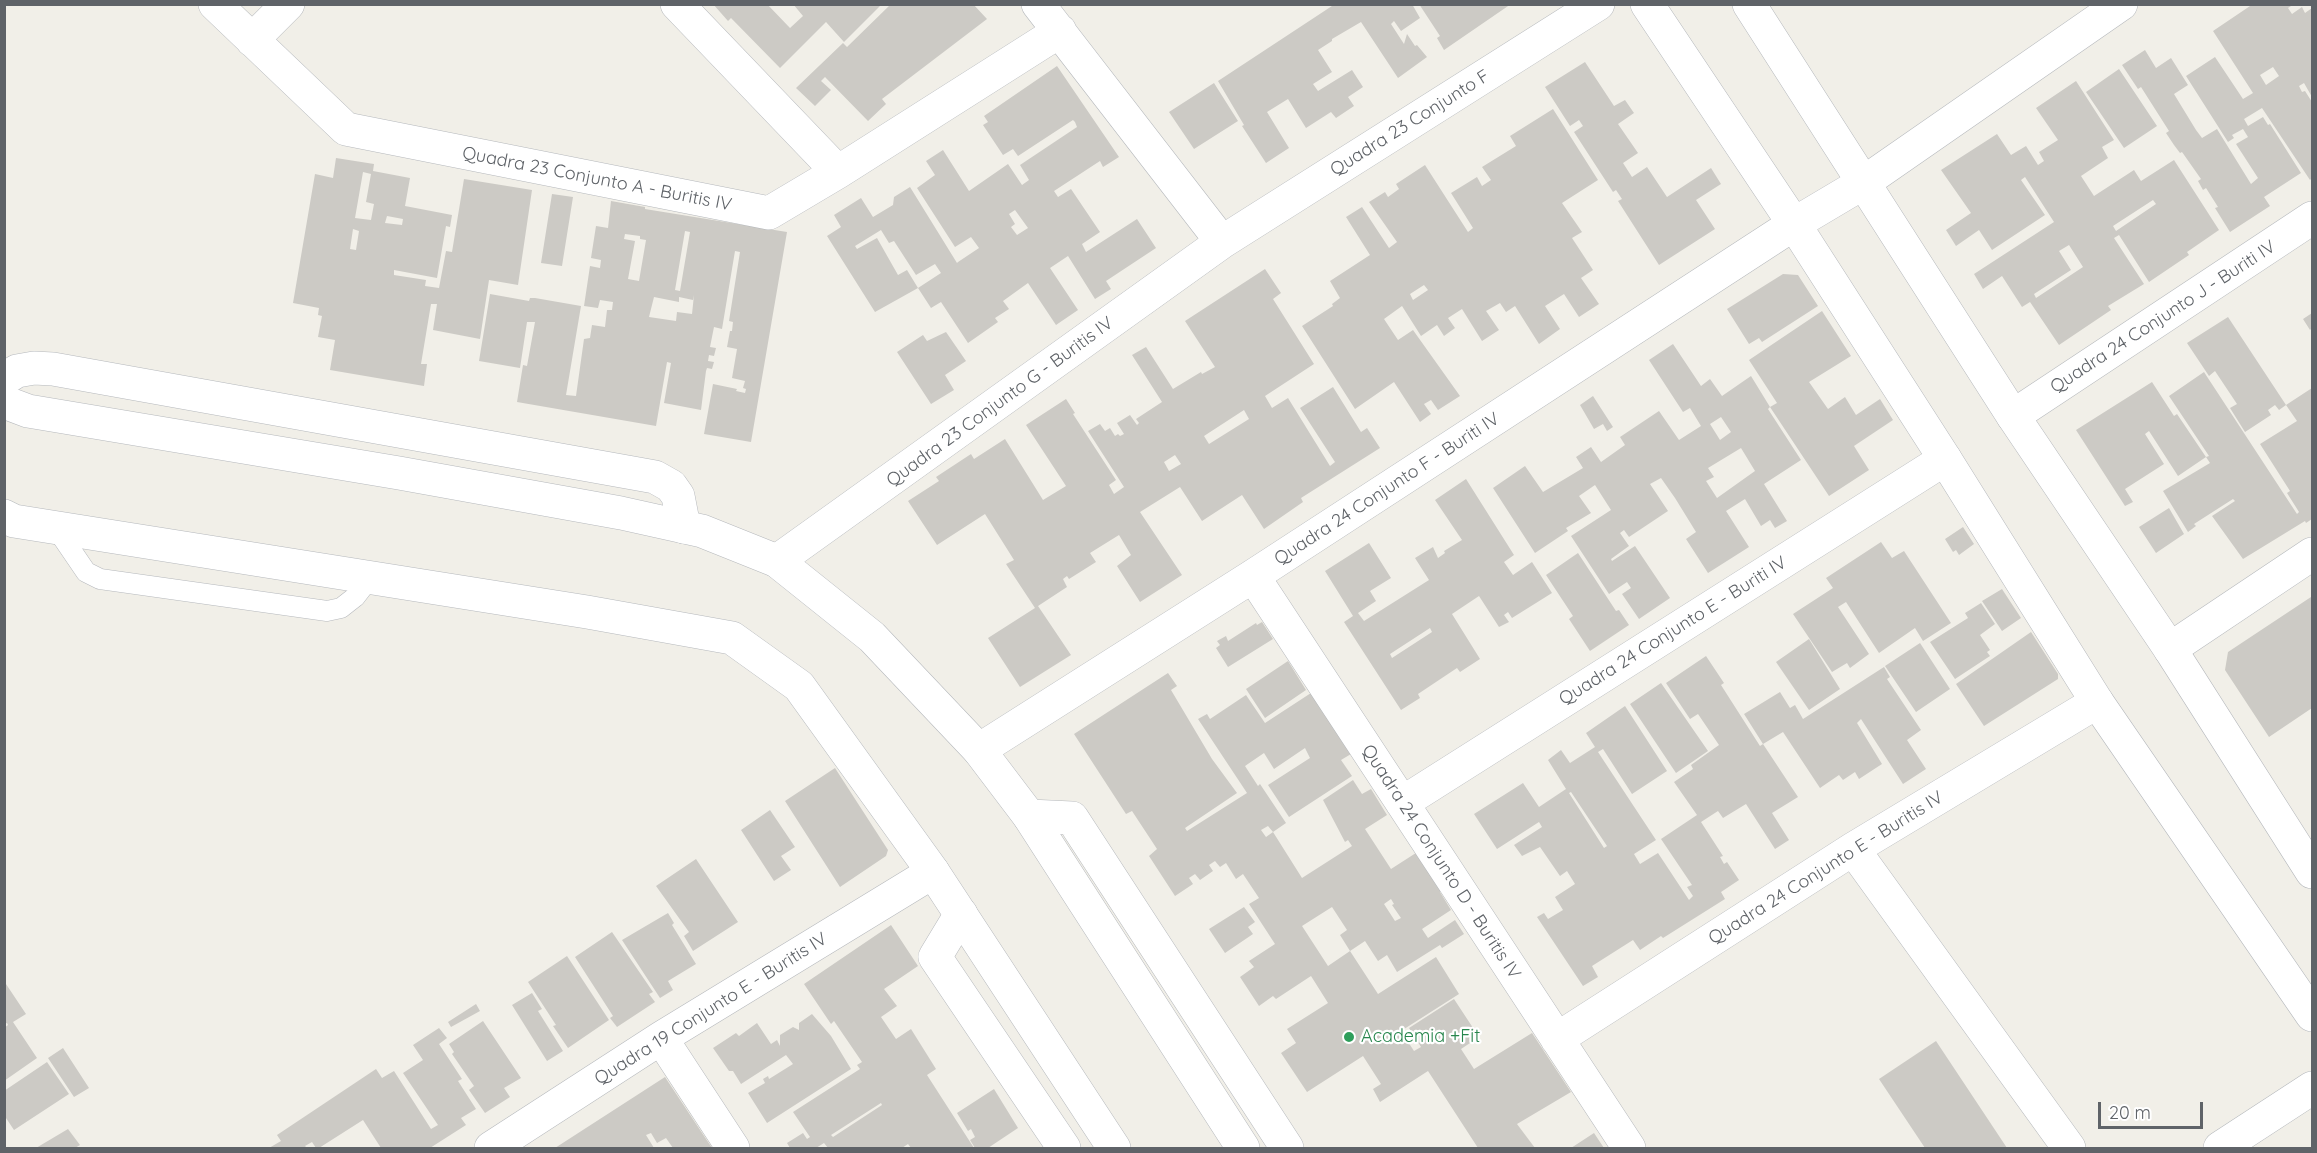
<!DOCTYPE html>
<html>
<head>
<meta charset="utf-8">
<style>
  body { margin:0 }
  #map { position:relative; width:2317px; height:1153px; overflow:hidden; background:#f1efe8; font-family:Quicksand,sans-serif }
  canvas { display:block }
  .frame { position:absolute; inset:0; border:6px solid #5f6368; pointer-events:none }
  .scale { position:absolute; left:2098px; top:1102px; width:105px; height:27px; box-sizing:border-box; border:3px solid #5f6368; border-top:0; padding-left:8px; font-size:18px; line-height:21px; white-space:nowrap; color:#5f6368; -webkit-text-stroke:4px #fff; paint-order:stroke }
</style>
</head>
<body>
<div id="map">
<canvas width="2317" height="1153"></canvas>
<div class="frame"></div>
<div class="scale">20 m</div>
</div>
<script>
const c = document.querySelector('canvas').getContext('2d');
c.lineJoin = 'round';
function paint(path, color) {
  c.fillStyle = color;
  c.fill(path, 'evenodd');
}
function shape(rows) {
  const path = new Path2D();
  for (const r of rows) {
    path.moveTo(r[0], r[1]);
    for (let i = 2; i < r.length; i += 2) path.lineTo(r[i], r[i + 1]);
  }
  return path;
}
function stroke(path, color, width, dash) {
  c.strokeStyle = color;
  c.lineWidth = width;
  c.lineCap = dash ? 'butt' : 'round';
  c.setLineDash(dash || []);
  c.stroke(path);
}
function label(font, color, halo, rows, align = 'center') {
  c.font = font + ' Quicksand,sans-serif';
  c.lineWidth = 4.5;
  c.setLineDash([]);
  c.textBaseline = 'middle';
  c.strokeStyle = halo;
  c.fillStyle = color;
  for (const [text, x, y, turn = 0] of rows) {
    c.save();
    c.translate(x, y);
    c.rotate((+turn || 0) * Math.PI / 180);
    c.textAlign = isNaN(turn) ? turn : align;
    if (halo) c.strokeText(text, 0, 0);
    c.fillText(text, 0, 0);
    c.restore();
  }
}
paint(shape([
  [713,4,767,4,790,28,803,16,793,4,882,4,844,42,826,22,780,68,731,18,728,21],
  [891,4,973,4,987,19,882,99,886,104,868,121,825,77,821,81,831,90,815,106,796,88,843,43,847,47],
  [1335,4,1412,4,1420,18,1401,31,1394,21,1391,24,1404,44,1407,34,1415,46,1417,45,1427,57,1398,78,1361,22,1332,39,1332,41,1318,50,1332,72,1313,84,1318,91,1352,70,1363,87,1348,97,1354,106,1336,118,1331,112,1306,128,1288,99,1267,112,1289,148,1266,163,1242,126,1244,125,1218,81],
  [1419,4,1511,4,1444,50,1437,38,1440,36],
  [2253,4,2294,4,2288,8,2292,14,2302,7,2305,13,2312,8,2309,4,2312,4,2312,97,2304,83,2299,86,2302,92,2305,91,2312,102,2312,178,2310,180,2262,108,2244,119,2248,126,2263,117,2268,125,2270,124,2301,173,2264,197,2270,206,2230,232,2215,208,2218,207,2206,188,2203,190,2198,181,2201,179,2182,152,2180,153,2174,145,2166,133,2169,131,2141,87,2138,89,2122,65,2145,50,2156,68,2171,58,2188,85,2174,94,2196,130,2202,138,2217,129,2251,184,2258,178,2236,144,2248,137,2243,129,2232,135,2234,138,2228,142,2186,76,2215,57,2243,99,2253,93,2213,31],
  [2273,67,2279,76,2266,85,2260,75],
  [1585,62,1614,106,1625,100,1634,113,1618,124,1638,153,1623,163,1632,177,1647,167,1667,197,1711,168,1721,184,1696,200,1715,229,1659,265,1618,201,1622,199,1616,190,1613,192,1574,132,1583,126,1579,120,1570,126,1545,87],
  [1057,66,1119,157,1103,167,1100,161,1054,191,1058,197,1071,189,1100,232,1082,244,1086,252,1137,219,1156,248,1106,281,1111,289,1095,299,1068,256,1050,268,1078,310,1056,325,1028,283,1003,301,1009,309,995,318,998,322,968,343,941,302,931,308,918,288,941,273,935,264,916,275,894,241,889,243,881,230,855,246,857,249,877,238,898,275,907,270,918,288,875,312,827,236,841,227,834,215,861,198,873,217,893,205,894,197,910,187,957,263,958,262,979,248,971,237,955,247,917,188,935,175,926,161,943,150,969,191,1008,164,1022,185,1029,180,1020,165,1077,127,1075,122,1073,120,1018,156,1013,149,1003,155,983,125,988,122,984,116],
  [1015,210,1028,228,1017,235,1011,227,1015,224,1009,214],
  [2119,69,2157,126,2124,148,2086,92],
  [2076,81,2114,140,2102,147,2108,158,2081,176,2094,196,2134,170,2141,181,2174,160,2219,230,2187,252,2189,255,2149,282,2119,235,2114,238,2144,284,2108,306,2111,310,2059,345,2030,302,2022,307,2002,276,1983,289,1974,274,2054,222,2025,177,2021,180,2045,215,1992,250,1979,230,1956,246,1946,230,1971,213,1941,170,1997,134,2011,155,2026,146,2038,165,2044,161,2039,152,2058,140,2036,108],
  [2153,200,2156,204,2116,231,2113,226],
  [2069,245,2083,267,2036,298,2034,294,2071,270,2059,251],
  [1214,83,1238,121,1194,149,1169,112],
  [1553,109,1598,180,1562,203,1582,232,1572,238,1593,270,1581,278,1599,304,1579,317,1564,294,1545,306,1560,329,1539,344,1515,306,1506,312,1500,303,1486,311,1499,330,1482,341,1462,309,1448,318,1455,328,1444,336,1437,325,1421,336,1402,306,1384,319,1398,340,1413,330,1460,396,1438,410,1431,400,1424,404,1431,414,1420,422,1394,382,1355,409,1302,326,1333,306,1332,304,1340,298,1330,281,1370,255,1346,217,1362,207,1389,248,1397,242,1369,202,1385,192,1388,197,1399,189,1396,184,1425,165,1468,232,1473,228,1451,193,1477,177,1482,186,1491,180,1482,167,1516,146,1510,136],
  [1424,285,1428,290,1413,300,1410,294],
  [336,158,374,164,373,171,410,178,405,206,452,215,450,227,446,226,437,278,394,270,394,275,426,280,425,286,439,288,446,251,452,252,464,179,532,190,518,285,489,280,480,339,433,330,437,304,431,304,421,364,427,364,424,386,330,370,335,340,318,337,322,316,318,315,319,308,293,303,315,174,333,178],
  [363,172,371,174,366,202,374,204,371,220,355,218],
  [387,216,403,219,402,225,385,223],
  [353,229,359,231,356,250,350,249],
  [552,194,573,197,562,266,541,263],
  [611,201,645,207,645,209,787,232,751,442,704,434,713,384,737,389,736,391,745,393,746,389,743,388,745,381,732,378,737,349,727,347,730,331,732,331,733,322,729,321,740,252,735,251,722,329,714,327,710,347,716,348,714,356,709,355,708,361,714,362,712,369,707,368,706,371,701,410,664,403,671,363,667,362,656,426,517,402,523,365,527,366,535,322,527,322,520,368,479,361,490,294,529,301,530,298,535,298,581,306,566,395,576,396,584,339,590,338,592,325,605,327,607,310,612,310,613,302,600,300,598,308,584,306,590,266,600,268,601,260,591,258,596,226,608,228],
  [685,231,690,232,680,291,675,290],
  [625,234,640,236,640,239,646,240,639,281,628,279,635,241,624,239],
  [694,295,692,314,677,312,676,321,649,317,654,297,679,302,679,297,693,300],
  [1265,269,1281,293,1273,299,1314,364,1265,396,1272,408,1288,398,1330,466,1335,462,1300,408,1333,387,1361,432,1367,428,1380,448,1301,498,1303,502,1264,529,1242,495,1202,521,1180,487,1140,512,1182,575,1140,602,1117,566,1131,555,1119,535,1090,553,1096,562,1069,579,1067,576,1063,579,1067,587,1038,606,1071,655,1020,687,988,638,1035,608,1006,564,1014,560,985,514,937,545,908,501,939,481,936,477,971,454,974,459,1005,439,1043,500,1066,486,1026,425,1066,399,1075,413,1073,414,1116,480,1109,485,1114,494,1124,487,1088,431,1100,424,1105,431,1110,428,1115,436,1118,434,1120,436,1124,434,1117,423,1130,415,1137,425,1139,423,1136,419,1162,402,1132,355,1146,347,1173,389,1201,372,1202,374,1215,367,1185,321],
  [1244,410,1249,419,1209,444,1204,436],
  [1175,455,1181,464,1169,471,1164,462],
  [1783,274,1798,275,1818,306,1762,342,1759,338,1749,344,1727,309],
  [1822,311,1851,356,1809,382,1828,409,1845,397,1856,415,1880,399,1893,420,1854,446,1869,470,1829,496,1770,407,1777,403,1749,360],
  [2312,313,2312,328,2310,330,2303,319],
  [2228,317,2286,405,2279,410,2275,405,2268,410,2271,415,2245,432,2230,408,2237,404,2215,371,2209,376,2187,343],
  [946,332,966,361,945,375,954,390,931,404,897,352,923,335,927,341],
  [1673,344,1701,386,1710,379,1722,396,1751,376,1770,407,1768,409,1801,460,1764,484,1787,521,1775,528,1770,520,1761,526,1745,499,1726,511,1749,547,1708,573,1686,539,1696,532,1675,498,1661,478,1650,484,1668,511,1629,537,1624,530,1620,533,1629,546,1611,559,1612,561,1635,546,1670,598,1639,619,1622,594,1631,588,1627,582,1609,594,1571,536,1611,510,1595,485,1579,496,1591,513,1566,528,1568,531,1535,553,1493,488,1525,466,1543,492,1583,468,1576,457,1591,447,1601,462,1625,445,1620,437,1659,411,1679,440,1701,426,1690,408,1683,412,1649,360],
  [1721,417,1731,432,1720,440,1710,424],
  [1741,448,1755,471,1717,498,1706,481,1714,477,1708,468],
  [2204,372,2297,514,2299,512,2287,493,2290,491,2260,444,2297,421,2286,405,2312,388,2312,519,2306,523,2305,521,2243,559,2212,516,2235,501,2233,499,2194,524,2196,526,2188,532,2163,491,2210,463,2206,457,2209,456,2169,396],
  [2152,382,2174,416,2177,414,2206,457,2178,476,2149,431,2145,434,2164,464,2125,489,2133,502,2125,506,2076,430],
  [1593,396,1613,427,1607,431,1603,424,1594,429,1580,405],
  [1466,479,1514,555,1504,562,1513,575,1532,562,1552,593,1512,618,1508,612,1504,615,1509,622,1499,627,1479,596,1452,614,1480,659,1460,672,1457,668,1418,694,1420,698,1401,710,1344,622,1353,616,1325,571,1369,543,1391,578,1370,591,1376,601,1358,613,1364,621,1429,580,1415,558,1433,547,1438,558,1445,553,1444,551,1462,540,1435,500],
  [1430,628,1432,632,1392,658,1390,654],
  [2169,508,2184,534,2156,553,2139,527],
  [1963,527,1974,544,1959,555,1956,550,1953,552,1945,539],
  [1881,542,1892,558,1904,551,1951,623,1923,641,1915,628,1879,653,1846,602,1838,607,1869,654,1850,668,1847,663,1832,672,1793,614,1833,588,1826,578],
  [1578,553,1616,611,1619,610,1629,625,1590,651,1569,619,1573,616,1546,575],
  [2002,589,2021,618,2002,631,1982,601],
  [2311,597,2312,708,2269,737,2225,670,2228,652],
  [1981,603,1995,624,1980,635,1990,650,1987,652,1990,656,1955,679,1930,642,1968,618,1965,613],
  [1262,622,1273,639,1228,667,1216,648,1220,645,1217,641,1226,636,1228,641,1256,623,1257,625],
  [2031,632,2058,674,2058,679,1984,726,1956,684],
  [1809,639,1840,689,1809,710,1776,662],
  [1920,643,1950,689,1916,712,1885,666],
  [1706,656,1724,683,1721,685,1760,746,1763,744,1798,797,1772,813,1789,840,1775,849,1746,804,1723,818,1718,811,1701,822,1723,856,1720,857,1724,864,1727,862,1739,880,1721,892,1725,899,1663,938,1661,936,1640,950,1633,940,1592,966,1598,977,1583,986,1537,917,1544,913,1548,919,1563,910,1555,897,1575,884,1567,871,1560,876,1540,847,1522,856,1514,845,1542,827,1539,822,1497,849,1474,814,1523,783,1539,807,1566,789,1548,760,1561,750,1570,763,1595,747,1586,733,1625,706,1667,771,1632,794,1603,749,1598,752,1656,840,1634,854,1640,864,1658,853,1689,900,1693,896,1687,887,1692,885,1661,839,1697,815,1674,782,1693,769,1691,765,1719,745,1698,714,1690,719,1666,683],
  [1571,792,1607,846,1604,848,1569,793],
  [1288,661,1306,690,1265,718,1246,689],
  [1884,667,1890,677,1887,679,1921,730,1907,740,1926,769,1903,784,1861,719,1857,723,1882,764,1859,779,1855,772,1843,780,1839,775,1820,788,1783,732,1763,744,1744,714,1780,692,1790,708,1795,705,1803,719],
  [1168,673,1177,686,1171,690,1212,759,1237,793,1185,828,1187,831,1247,793,1198,719,1207,714,1210,719,1246,695,1265,723,1311,693,1351,754,1341,760,1352,776,1289,817,1268,785,1310,758,1305,748,1274,769,1264,753,1245,766,1258,786,1260,784,1286,823,1273,832,1268,826,1261,830,1266,837,1273,832,1302,878,1352,846,1348,840,1345,842,1323,800,1353,780,1362,794,1371,789,1387,815,1365,829,1391,869,1419,851,1444,890,1440,892,1451,910,1422,929,1428,938,1455,920,1464,934,1442,948,1440,945,1397,972,1387,955,1378,961,1365,941,1350,951,1340,935,1347,930,1332,907,1302,926,1328,966,1350,951,1378,994,1436,957,1459,994,1401,1031,1414,1051,1421,1047,1409,1028,1454,999,1479,1037,1461,1049,1474,1069,1532,1033,1571,1092,1517,1124,1535,1148,1478,1148,1428,1071,1380,1102,1373,1089,1381,1084,1363,1056,1307,1092,1281,1053,1296,1043,1287,1029,1328,1003,1311,976,1276,999,1273,996,1259,1006,1240,977,1254,967,1249,961,1275,944,1249,904,1259,898,1243,874,1236,879,1226,863,1220,867,1215,861,1209,865,1213,871,1200,880,1195,874,1189,878,1193,884,1175,896,1149,856,1157,849,1132,811,1126,814,1074,734],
  [1391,899,1394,904,1392,905,1401,918,1395,921,1384,904],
  [1661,683,1708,751,1676,773,1630,704],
  [835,768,888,850,886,856,840,887,785,801],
  [770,810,795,847,781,856,791,870,774,881,741,830],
  [696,859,738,922,693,951,684,936,689,932,656,886],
  [1244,907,1255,922,1248,927,1253,934,1225,953,1209,929],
  [668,913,674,923,672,925,696,964,668,981,673,990,660,998,622,940],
  [891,925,918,966,884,989,897,1006,881,1017,896,1039,911,1029,936,1069,927,1075,974,1148,911,1148,908,1144,902,1148,828,1148,824,1143,816,1148,790,1148,787,1143,803,1133,807,1139,810,1137,793,1112,860,1069,857,1065,862,1062,834,1021,831,1024,804,984],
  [881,1103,882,1105,833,1137,831,1135],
  [612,932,653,992,649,994,655,1002,617,1027,610,1018,613,1016,575,957],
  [567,956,609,1020,568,1048,553,1026,556,1025,528,982],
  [4,981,26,1014,13,1022,37,1058,4,1081,4,1028,8,1025,7,1023,4,1024],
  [532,993,542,1009,538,1011,563,1051,547,1061,512,1005],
  [476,1004,480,1011,451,1027,448,1022],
  [812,1014,831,1036,851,1069,767,1123,748,1093,765,1083,763,1079,768,1076,769,1079,793,1064,786,1055,741,1084,733,1071,729,1071,713,1048,736,1033,739,1036,757,1023,771,1044,777,1040,780,1046,780,1035,793,1027,799,1030,799,1023],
  [483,1021,521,1078,504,1088,510,1097,485,1113,469,1090,474,1086,452,1054,454,1052,449,1044],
  [439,1028,447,1038,439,1044,462,1079,458,1081,476,1109,461,1118,466,1125,430,1148,381,1148,363,1120,319,1148,316,1148,312,1142,305,1146,307,1148,269,1148,281,1141,277,1135,376,1069,382,1078,394,1071,431,1129,438,1125,403,1073,423,1060,413,1045],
  [1936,1041,2007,1148,1925,1148,1879,1079],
  [63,1048,89,1088,74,1097,48,1058],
  [47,1062,69,1094,14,1130,4,1115,4,1091],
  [665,1077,712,1148,673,1148,666,1138,657,1143,651,1133,646,1135,654,1148,555,1148],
  [994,1089,1018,1128,988,1148,975,1148,970,1140,975,1137,971,1129,968,1131,957,1113],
  [68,1129,80,1145,75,1148,36,1148],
  [1594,1133,1604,1148,1571,1148]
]), '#cccac5');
const service = shape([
  [56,528,86,572,100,579,327,611,341,608,355,597,369,579]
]);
const minor = shape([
  [215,4,346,129,769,213,838,172,1060,31],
  [677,4,838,172],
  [1038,4,1222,242],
  [252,40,288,4],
  [4,379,17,371,34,368,53,369,655,477,671,486,678,496,684,527],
  [2013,416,2312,218],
  [777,561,1222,242,1598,4],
  [1253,576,1629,1148],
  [2170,649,2312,554],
  [979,750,1253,576,1794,224],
  [1402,803,1945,459],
  [1029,816,1072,818,1287,1148],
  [1853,849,2069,1148],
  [961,914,935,957,1064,1148],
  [661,1038,733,1148],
  [1557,1039,1853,849,2097,702],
  [491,1148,661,1038,933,872],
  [2220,1148,2312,1088]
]);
const tertiary = shape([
  [1647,4,1794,224,1945,459,2097,702,2312,1015],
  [1749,4,2013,416,2170,649,2312,872],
  [1794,224,1863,183,2121,4],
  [4,402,28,411,399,473,621,513,702,531,777,561,872,637,979,750,1029,816,1243,1148],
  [4,516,14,521,587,612,732,638,799,686,933,872,1114,1148]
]);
stroke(service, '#b5b8bc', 21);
stroke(minor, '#b5b8bc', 34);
stroke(tertiary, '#b5b8bc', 34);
stroke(service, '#fff', 20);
stroke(minor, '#fff', 33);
stroke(tertiary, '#fff', 33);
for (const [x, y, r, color] of [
  [1349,1037,6,"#2e9e5b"]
]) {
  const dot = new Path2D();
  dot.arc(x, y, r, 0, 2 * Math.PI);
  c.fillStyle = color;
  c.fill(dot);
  stroke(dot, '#fff', 2);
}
label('18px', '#5f6368', '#fff', [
  ["Quadra 23 Conjunto F",1410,123,-32],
  ["Quadra 23 Conjunto A - Buritis IV",597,179,11],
  ["Quadra 24 Conjunto J - Buriti IV",2163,317,-33],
  ["Quadra 23 Conjunto G - Buritis IV",1000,402,-36],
  ["Quadra 24 Conjunto F - Buriti IV",1387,489,-33],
  ["Quadra 24 Conjunto E - Buriti IV",1673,631,-32],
  ["Quadra 24 Conjunto D - Buritis IV",1441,862,57],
  ["Quadra 24 Conjunto E - Buritis IV",1826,868,-32],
  ["Quadra 19 Conjunto E - Buritis IV",711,1009,-32]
]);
label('18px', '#27864d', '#fff', [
  ["Academia +Fit",1361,1037]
], 'left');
</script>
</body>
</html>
